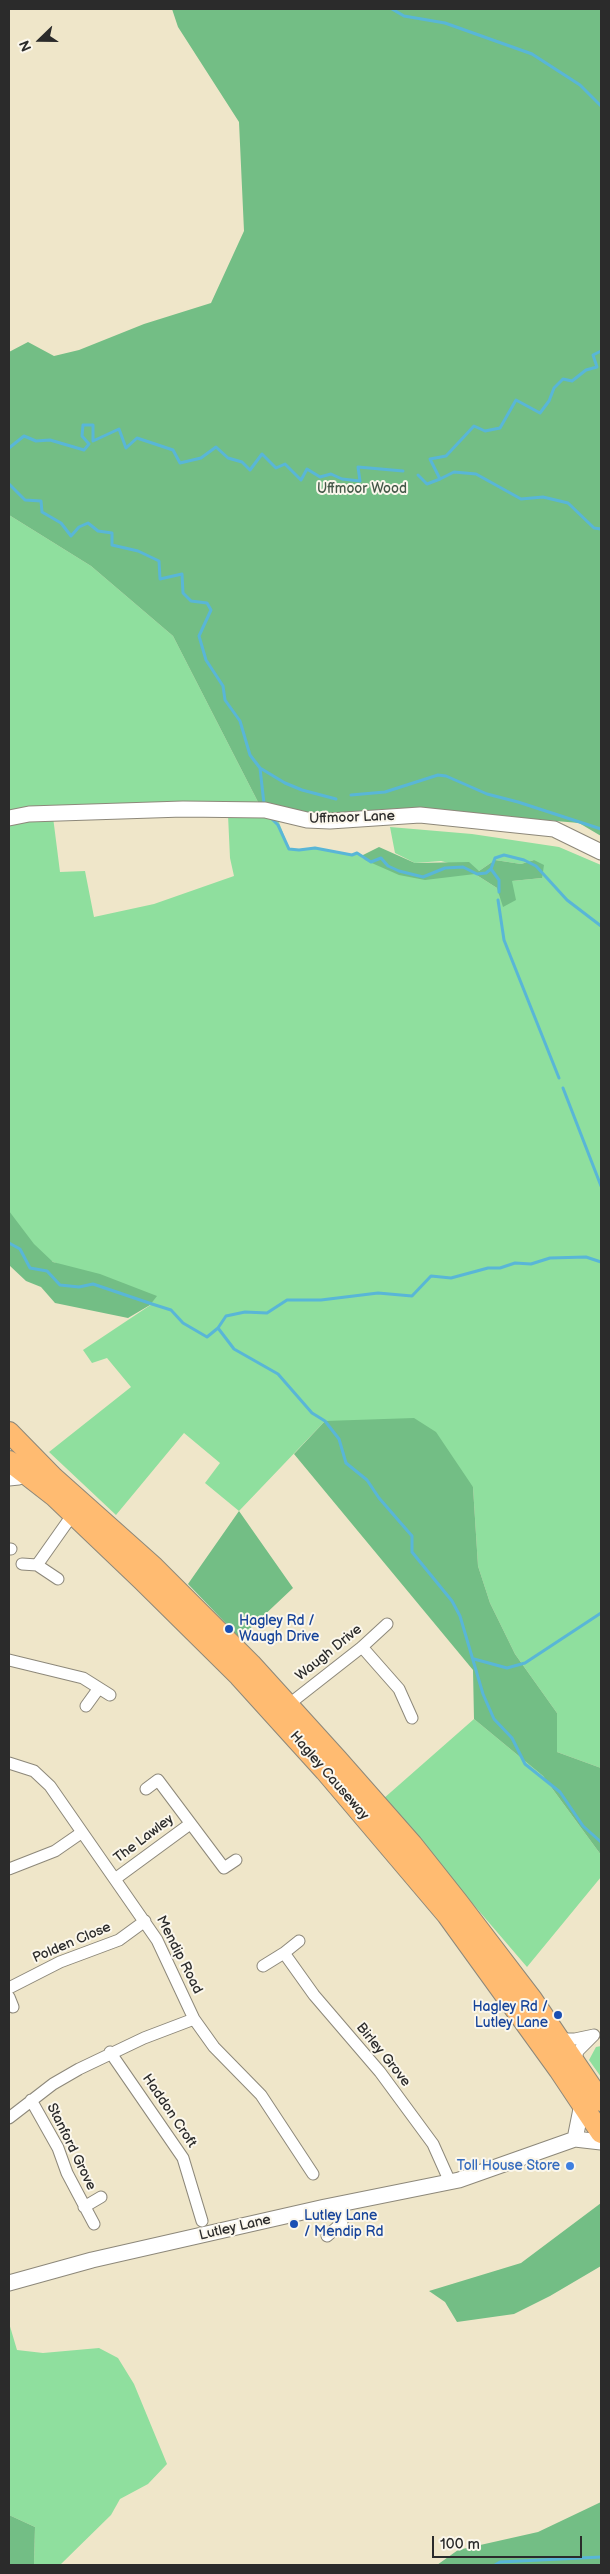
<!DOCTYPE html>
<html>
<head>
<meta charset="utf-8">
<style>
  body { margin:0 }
  #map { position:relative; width:610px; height:2574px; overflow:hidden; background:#efe6c9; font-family:"Balsamiq Sans",sans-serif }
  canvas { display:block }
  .frame { position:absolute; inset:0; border:10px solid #2b2b2b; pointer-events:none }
  .north { position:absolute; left:15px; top:15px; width:50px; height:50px; -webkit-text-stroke:4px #fbf7ec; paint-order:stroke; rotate:248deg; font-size:14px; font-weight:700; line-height:20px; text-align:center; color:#2b2b2b }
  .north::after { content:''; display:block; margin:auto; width:18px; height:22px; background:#2b2b2b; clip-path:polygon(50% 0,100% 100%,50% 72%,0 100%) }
  .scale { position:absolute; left:432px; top:2536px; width:150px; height:22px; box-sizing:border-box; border:2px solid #2b2b2b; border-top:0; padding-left:6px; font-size:15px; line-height:18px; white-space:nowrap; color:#2b2b2b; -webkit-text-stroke:4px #fbf7ec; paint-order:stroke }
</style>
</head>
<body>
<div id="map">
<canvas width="610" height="2574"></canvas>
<div class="frame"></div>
<div class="north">N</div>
<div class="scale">100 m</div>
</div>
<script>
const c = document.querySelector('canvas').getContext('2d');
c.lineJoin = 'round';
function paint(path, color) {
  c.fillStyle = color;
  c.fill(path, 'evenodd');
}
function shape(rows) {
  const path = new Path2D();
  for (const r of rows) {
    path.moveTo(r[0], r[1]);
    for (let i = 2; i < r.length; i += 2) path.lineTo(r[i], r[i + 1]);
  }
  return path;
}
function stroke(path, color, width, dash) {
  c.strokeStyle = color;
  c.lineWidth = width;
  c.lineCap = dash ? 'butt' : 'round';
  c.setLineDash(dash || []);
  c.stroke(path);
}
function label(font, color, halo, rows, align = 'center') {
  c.font = font + ' "Balsamiq Sans",sans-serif';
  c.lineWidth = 4;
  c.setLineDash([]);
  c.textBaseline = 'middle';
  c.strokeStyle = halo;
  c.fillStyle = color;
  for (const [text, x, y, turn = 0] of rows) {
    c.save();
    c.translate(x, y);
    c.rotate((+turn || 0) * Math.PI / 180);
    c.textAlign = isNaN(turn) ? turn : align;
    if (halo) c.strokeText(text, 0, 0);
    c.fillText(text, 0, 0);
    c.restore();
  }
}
paint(shape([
  [9,515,91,566,173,636,258,802,9,815],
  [228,815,277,817,289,849,299,850,315,848,351,855,357,853,365,860,475,874,497,888,512,881,542,878,534,860,521,864,495,860,479,871,441,861,415,863,395,853,390,827,472,834,559,847,601,865,601,1768,557,1752,557,1713,515,1654,490,1603,478,1566,473,1487,325,1421,239,1511,205,1483,220,1463,184,1433,116,1515,49,1452,131,1387,107,1358,92,1363,83,1350,152,1304,9,1243,9,825,53,817,60,872,85,871,94,917,154,904,234,876,230,858],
  [474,1719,543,1776,601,1855,601,1877,527,1967,383,1799],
  [601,2046,601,2077,589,2060,596,2047],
  [9,2323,17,2350,43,2353,99,2348,118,2358,134,2384,167,2464,148,2484,120,2499,111,2515,60,2565,34,2565,35,2527,9,2515]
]), '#8fdf9e');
paint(shape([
  [172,9,601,9,601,836,579,823,404,808,309,815,258,802,173,636,91,566,9,515,9,352,28,342,54,356,79,350,144,324,211,303,244,231,239,122,178,27],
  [379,847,415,863,469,862,479,871,495,860,521,864,534,860,544,865,542,878,512,881,516,900,503,907,497,888,475,874,425,880,399,875,365,860,361,856],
  [9,1211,34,1244,53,1262,100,1274,157,1296,150,1305,128,1318,55,1303,41,1287,26,1281,9,1265],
  [414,1418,436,1432,473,1487,478,1566,490,1603,515,1654,557,1713,557,1752,601,1768,601,1855,543,1776,474,1719,473,1670,294,1454,325,1421],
  [239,1511,293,1588,240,1638,188,1584],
  [601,2203,601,2266,550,2296,514,2314,457,2322,445,2302,429,2291,521,2263],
  [601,2502,601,2565,437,2565,458,2550,538,2532],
  [9,2515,35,2527,34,2565,9,2565]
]), '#73be85');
stroke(shape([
  [392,9,404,16,445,23,532,54,580,85,601,106],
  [9,448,24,436,36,441,50,440,84,450,89,444,82,436,83,425,93,425,93,441,119,429,126,448,137,438,173,450,180,463,201,458,216,447,228,458,242,462,250,470,262,454,276,468,285,464,301,480,307,469,320,477,331,474,342,479,360,481,358,467,403,471],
  [418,475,427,484,440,479,430,459,446,456,474,426,485,431,500,428,516,400,540,413,549,401,554,388,563,379,572,381,586,370,597,367,593,355,601,351],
  [440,479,454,472,476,474,521,499,543,497,568,503,594,528,601,529],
  [9,484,25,500,41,501,42,512,61,523,71,536,79,527,88,523,98,531,112,533,112,545,138,551,159,561,160,579,182,574,183,593,191,601,207,603,211,610,199,636,206,660,223,686,225,700,240,721,250,755,260,768,285,783,302,790,336,799],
  [260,768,264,804],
  [351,795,385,792,438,775,446,776,487,794,518,802,601,829],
  [270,817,278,825,289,849,299,850,315,848,352,855,357,853,371,862,381,858,388,866,399,871,423,877,445,868,463,867,477,874,486,873,491,869,495,858,504,855,524,860,536,866,567,900,601,926],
  [491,869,499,880,499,892],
  [498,900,504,940,559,1078],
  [563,1088,601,1186],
  [9,1243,20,1249,30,1268,47,1271,60,1285,79,1287,93,1284,152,1304,171,1310,183,1323,207,1337,218,1328,226,1316,245,1312,267,1313,287,1300,321,1300,378,1293,412,1296,431,1276,451,1278,488,1268,500,1268,515,1263,531,1264,550,1258,586,1257,601,1262],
  [218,1328,234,1349,278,1374,312,1413,325,1421,339,1439,346,1463,367,1480,379,1498,412,1536,412,1552,452,1601,460,1616,483,1694,494,1719,512,1738,525,1764,560,1792,583,1826,601,1842],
  [474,1659,507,1668,525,1663,601,1613],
  [495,2565,500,2562,601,2557]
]), '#59b6d7', 3);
const minor = shape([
  [9,1480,19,1479,25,1471],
  [9,1549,11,1549],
  [22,1564,37,1565],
  [58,1579,37,1565,73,1514],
  [362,1647,399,1689,412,1718],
  [9,1660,83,1678,110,1695],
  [288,1705,362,1647,387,1624],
  [86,1706,99,1688],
  [9,1763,34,1771,50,1786,157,1940,194,2019,214,2047,261,2095,313,2174],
  [146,1789,158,1780,224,1868,236,1860],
  [9,1869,55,1851,81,1833],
  [115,1879,190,1824],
  [284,1953,299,1941],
  [263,1966,284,1953,314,1995,380,2072,433,2144,450,2182],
  [9,1988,60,1962,119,1940,145,1921],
  [9,1997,13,2007],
  [558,2035,566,2039,575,2039,594,2035,578,2051,575,2062],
  [110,2052,183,2158,202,2221],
  [31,2100,58,2148,67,2173,94,2224],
  [9,2118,53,2084,79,2069,144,2038,194,2019],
  [84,2207,101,2197],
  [327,2236,342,2223,339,2204]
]);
const tertiary = shape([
  [9,818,29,814,183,809,265,810,307,820,330,821,420,815,554,829,601,852],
  [575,2139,582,2104],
  [9,2283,92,2260,325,2207,459,2180,575,2139,601,2142]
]);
const trunk = shape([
  [9,1432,53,1477,154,1567,251,1664,338,1760,412,1844,458,1902,532,1999,601,2101],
  [9,1461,54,1496,142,1580,239,1676,325,1771,447,1915,559,2070,601,2133]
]);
stroke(minor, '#8d887a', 13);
stroke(tertiary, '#8d887a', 17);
stroke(trunk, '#8d887a', 22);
stroke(minor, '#fff', 11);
stroke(tertiary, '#fff', 15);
stroke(trunk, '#ffbb71', 20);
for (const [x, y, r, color] of [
  [229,1629,5,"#1a4fb4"],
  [558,2015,5,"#1a4fb4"],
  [570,2166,5,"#3f7fe0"],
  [294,2224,5,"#1a4fb4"]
]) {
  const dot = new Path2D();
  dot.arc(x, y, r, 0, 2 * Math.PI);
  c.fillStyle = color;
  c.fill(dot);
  stroke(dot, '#fbf7ec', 2);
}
label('14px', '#445848', '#fbf7ec', [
  ["Uffmoor Wood",362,489]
]);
label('14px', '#2b2b2b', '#fbf7ec', [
  ["Uffmoor Lane",352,818,-2],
  ["Waugh Drive",329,1653,-39],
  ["Hagley Causeway",329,1776,49],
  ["The Lawley",144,1839,-37],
  ["Polden Close",72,1943,-23],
  ["Mendip Road",179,1955,63],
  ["Birley Grove",383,2055,51],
  ["Haddon Croft",169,2111,56],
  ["Stanford Grove",71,2147,64],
  ["Lutley Lane",235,2228,-13]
]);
label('14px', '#164399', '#fbf7ec', [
  ["Hagley Rd /",239,1621],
  ["Waugh Drive",239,1637],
  ["Hagley Rd /",548,2007,"right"],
  ["Lutley Lane",548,2023,"right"],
  ["Lutley Lane",304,2216],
  ["/ Mendip Rd",304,2232]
], 'left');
label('14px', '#366cbe', '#fbf7ec', [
  ["Toll House Store",560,2166]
], 'right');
</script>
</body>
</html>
